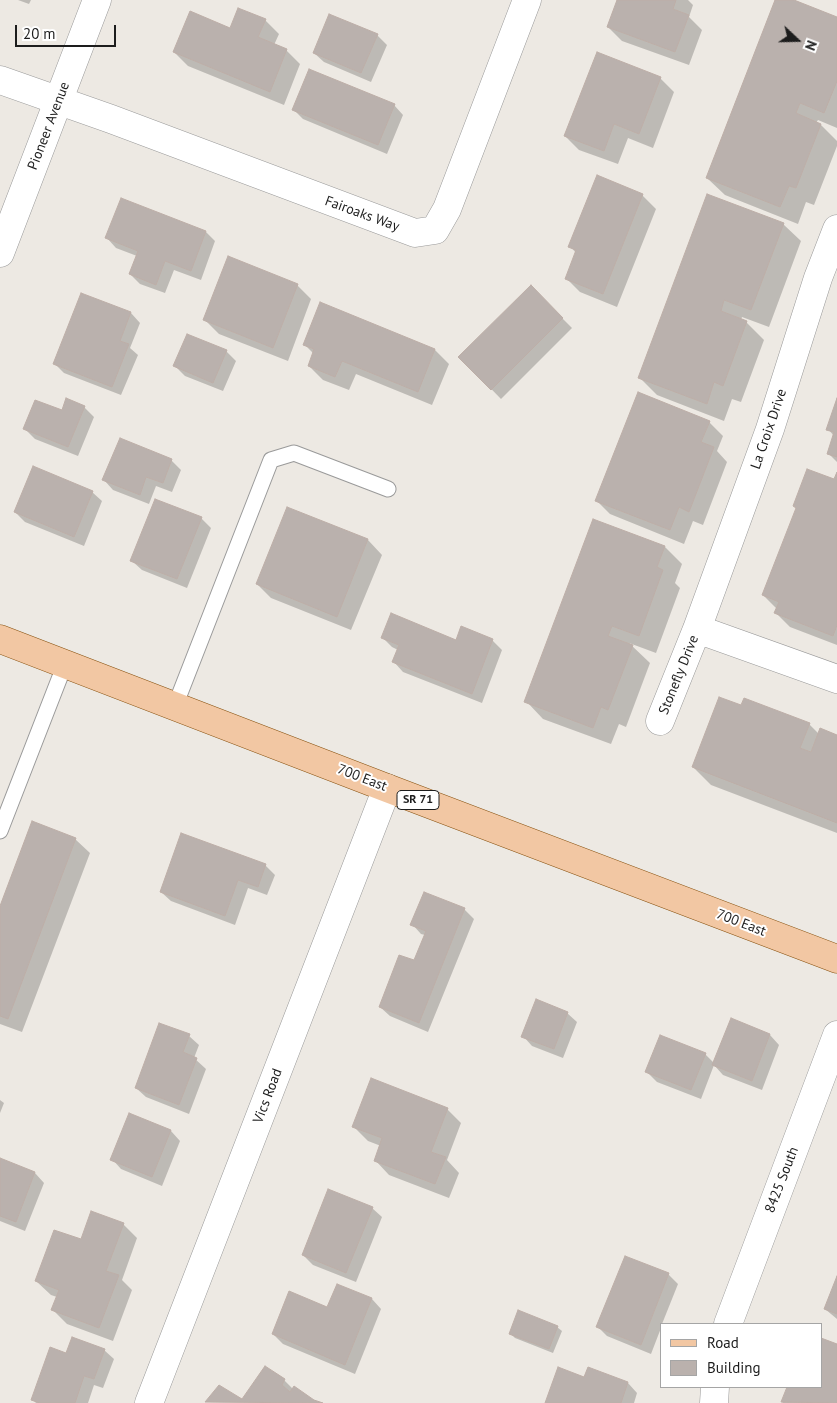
<!DOCTYPE html>
<html>
<head>
<meta charset="utf-8">
<style>
  body { margin:0 }
  #map { position:relative; width:837px; height:1403px; overflow:hidden; background:#ede9e3; font-family:"PT Sans",sans-serif }
  canvas { display:block }
  .legend { position:absolute; left:660px; top:1323px; width:162px; height:65px; box-sizing:border-box; background:#fff; border:1px solid #a5a5a5; margin:0; padding:6px 9px; list-style:none; font-size:15px; color:#1d1d1d }
  .legend li { display:flex; align-items:center; gap:10px; height:25px }
  .legend b { width:25px; border:1px solid #a5a5a5 }
  .north { position:absolute; left:772px; top:15px; width:50px; height:50px; -webkit-text-stroke:4px #fff; paint-order:stroke; rotate:111deg; font-size:14px; font-weight:700; line-height:20px; text-align:center; color:#1d1d1d }
  .north::after { content:''; display:block; margin:auto; width:18px; height:22px; background:#1d1d1d; clip-path:polygon(50% 0,100% 100%,50% 72%,0 100%) }
  .scale { position:absolute; left:15px; top:25px; width:101px; height:22px; box-sizing:border-box; border:2px solid #1d1d1d; border-top:0; padding-left:6px; font-size:15px; line-height:18px; white-space:nowrap; color:#1d1d1d; -webkit-text-stroke:4px #fff; paint-order:stroke }
</style>
</head>
<body>
<div id="map">
<canvas width="837" height="1403"></canvas>
<ul class="legend">
<li><b style="height:6px;background:#f2c7a3"></b>Road</li>
<li><b style="height:14px;background:#bab1ad"></b>Building</li>
</ul>
<div class="north">N</div>
<div class="scale">20 m</div>
</div>
<script>
const c = document.querySelector('canvas').getContext('2d');
c.lineJoin = 'round';
function paint(path, color) {
  c.fillStyle = color;
  c.fill(path, 'evenodd');
}
function shape(rows) {
  const path = new Path2D();
  for (const r of rows) {
    path.moveTo(r[0], r[1]);
    for (let i = 2; i < r.length; i += 2) path.lineTo(r[i], r[i + 1]);
  }
  return path;
}
function stroke(path, color, width, dash) {
  c.strokeStyle = color;
  c.lineWidth = width;
  c.lineCap = dash ? 'butt' : 'round';
  c.setLineDash(dash || []);
  c.stroke(path);
}
function label(font, color, halo, rows, align = 'center') {
  c.font = font + ' "PT Sans",sans-serif';
  c.lineWidth = 4;
  c.setLineDash([]);
  c.textBaseline = 'middle';
  c.strokeStyle = halo;
  c.fillStyle = color;
  for (const [text, x, y, turn = 0] of rows) {
    c.save();
    c.translate(x, y);
    c.rotate((+turn || 0) * Math.PI / 180);
    c.textAlign = isNaN(turn) ? turn : align;
    if (halo) c.strokeText(text, 0, 0);
    c.fillText(text, 0, 0);
    c.restore();
  }
}
paint(shape([
  [18,0,31,0,29,4],
  [618,0,688,0,693,5,689,17,702,30,689,65,622,41,608,27],
  [777,0,790,0,837,18,837,128,818,120,816,123,821,125,837,141,837,146,814,205,806,202,798,224,725,195,707,178],
  [265,20,279,34,274,45,286,50,300,64,284,105,188,66,174,52,230,29],
  [377,35,387,45,371,82,324,62,314,53],
  [660,78,674,92,653,148,628,138,618,164,579,150,565,136],
  [394,105,403,115,387,154,303,119,294,110],
  [642,195,656,209,617,307,580,292,566,278,576,253,570,246],
  [783,224,801,241,769,327,742,317,741,320,746,322,764,340,741,402,732,399,724,421,657,395,640,378],
  [206,232,215,241,201,280,174,270,165,293,140,284,130,274,137,256,116,248,107,238],
  [297,285,311,299,288,361,219,334,205,320],
  [531,287,572,328,501,399,460,357],
  [82,294,131,313,140,323,130,348,138,355,121,395,64,373,55,364],
  [321,303,435,350,449,364,432,405,356,374,349,390,323,380,309,366,314,354,304,344],
  [226,351,236,361,223,391,185,376,175,366],
  [837,402,837,462,828,453,834,436,828,429],
  [84,407,94,417,78,456,35,439,25,429,63,412],
  [709,422,723,436,717,451,727,462,703,525,693,521,684,544,610,514,596,500],
  [171,460,181,470,172,492,156,486,149,504,113,490,104,480],
  [837,475,837,645,790,627,776,613,777,609,763,595],
  [92,492,102,501,84,546,25,522,15,512],
  [288,508,368,540,382,555,351,630,271,598,257,584],
  [201,518,211,528,187,588,142,570,132,561],
  [593,520,665,547,682,564,675,583,680,588,656,653,629,643,650,663,626,727,619,724,611,744,543,719,526,701],
  [461,628,493,641,502,650,482,703,403,672,394,662,398,650,392,647,383,638,456,641],
  [742,707,809,724,819,734,837,736,837,833,711,785,693,767],
  [75,839,90,853,22,1032,0,1024,0,910],
  [265,865,275,875,267,895,248,888,235,925,171,901,161,892],
  [464,909,474,919,428,1032,390,1016,380,1007,415,962,425,935,421,934,412,924],
  [567,1013,577,1022,563,1058,532,1046,523,1036],
  [732,1020,770,1035,779,1045,762,1090,723,1075,714,1065,701,1099,657,1082,647,1072,705,1054,714,1063],
  [189,1036,199,1045,194,1058,206,1069,189,1114,146,1097,136,1088],
  [0,1100,4,1103,0,1113],
  [447,1109,461,1123,447,1160,459,1173,449,1198,389,1175,375,1160,381,1146,368,1141,354,1127],
  [130,1115,171,1131,180,1141,162,1186,121,1169,112,1159],
  [0,1159,35,1173,44,1183,25,1231,0,1221],
  [372,1208,382,1217,356,1282,313,1265,303,1255],
  [123,1224,137,1238,122,1280,132,1290,113,1341,67,1324,53,1310,57,1297,51,1295,36,1281,82,1241],
  [626,1257,669,1275,678,1284,662,1324,661,1324,661,1328,651,1354,607,1336,598,1327],
  [837,1279,837,1319,825,1309],
  [337,1285,372,1299,381,1309,355,1374,283,1344,273,1334,328,1309],
  [557,1327,562,1331,553,1353,515,1338,510,1333],
  [821,1339,837,1346,837,1403,783,1403,782,1402,788,1387,821,1387],
  [104,1350,114,1359,103,1388,94,1385,88,1403,36,1403,32,1399,67,1354],
  [588,1368,628,1383,637,1393,634,1403,546,1403,584,1378],
  [284,1380,293,1389,319,1403,206,1402,219,1387,242,1401]
]), '#0003');
const building = shape([
  [617,0,676,0,673,9,689,15,675,52,607,27,617,0],
  [775,0,794,0,837,17,837,81,824,113,800,103,796,113,821,124,796,188,789,186,780,207,706,178,775,0],
  [238,8,266,19,258,37,287,49,270,92,173,52,190,11,230,28,238,8],
  [329,14,378,34,361,73,313,53,329,14],
  [597,52,661,77,639,134,614,124,604,151,564,136,597,52],
  [309,69,395,104,378,145,292,110,309,69],
  [597,175,643,194,603,294,565,279,576,250,568,247,597,175],
  [707,194,784,223,751,310,724,300,721,311,747,321,723,386,714,382,707,404,638,378,707,194],
  [121,198,206,231,191,271,165,261,156,285,129,274,138,251,105,238,121,198],
  [228,256,298,284,273,348,203,320,228,256],
  [531,285,563,318,491,390,458,357,531,285],
  [81,293,131,312,120,341,129,344,112,387,53,364,81,293],
  [320,302,435,349,418,392,342,361,335,377,308,366,314,349,303,345,320,302],
  [187,334,227,350,213,383,173,366,187,334],
  [638,392,710,421,701,442,714,447,689,512,679,507,670,530,595,501,638,392],
  [66,398,85,406,68,447,23,429,35,400,62,410,66,398],
  [837,398,837,457,827,454,834,432,826,430,837,398],
  [120,438,172,459,163,483,146,477,140,495,102,480,120,438],
  [33,466,93,491,74,537,14,512,33,466],
  [807,469,834,479,837,472,837,625,833,636,774,613,779,602,762,595,796,508,793,506,807,469],
  [155,499,202,517,177,579,130,561,155,499],
  [287,507,368,539,337,617,256,584,287,507],
  [593,519,665,546,657,567,663,570,639,636,612,626,608,636,633,645,608,710,601,707,593,728,524,702,593,519],
  [391,613,456,640,461,626,493,639,472,694,392,662,399,645,381,638,391,613],
  [719,697,741,705,744,698,810,723,800,748,811,752,820,728,837,735,837,823,692,767,719,697],
  [32,821,76,838,8,1019,0,1016,0,906,32,821],
  [181,833,266,864,258,887,238,880,225,916,160,892,181,833],
  [424,892,465,908,419,1023,379,1007,399,955,414,960,426,931,410,925,424,892],
  [536,999,568,1012,554,1049,521,1037,536,999],
  [731,1018,770,1034,752,1081,712,1065,731,1018],
  [159,1023,190,1034,183,1052,197,1058,179,1105,135,1088,159,1023],
  [660,1035,706,1053,691,1090,645,1072,660,1035],
  [371,1078,448,1108,431,1152,446,1157,435,1184,374,1161,382,1138,352,1127,371,1078],
  [129,1113,171,1130,152,1177,110,1160,129,1113],
  [0,1158,35,1172,16,1222,0,1216,0,1158],
  [328,1189,373,1207,346,1273,302,1255,328,1189],
  [91,1211,124,1223,106,1271,119,1275,99,1328,51,1310,59,1290,35,1281,54,1230,81,1239,91,1211],
  [625,1256,669,1273,641,1345,596,1327,625,1256],
  [837,1276,837,1314,824,1309,837,1276],
  [337,1284,372,1298,345,1365,272,1334,289,1291,327,1307,337,1284],
  [518,1310,558,1326,549,1349,509,1334,518,1310],
  [72,1337,105,1349,94,1379,84,1376,75,1403,40,1403,31,1400,50,1347,66,1353,72,1337],
  [821,1338,837,1344,837,1403,781,1402,787,1387,821,1387,821,1338],
  [265,1366,285,1379,282,1385,290,1392,294,1386,314,1400,323,1403,205,1402,219,1385,242,1399,265,1366],
  [558,1367,584,1377,588,1367,628,1382,621,1403,545,1403,558,1367]
]);
paint(building, '#bab1ad');
stroke(building, '#bdaea7', 1);
const service = shape([
  [175,706,271,460,294,453,388,489],
  [0,831,65,664]
]);
const minor = shape([
  [0,80,111,119,415,233,435,230,447,209,527,0],
  [0,253,97,0],
  [697,629,837,679],
  [660,721,697,629,770,429,818,278,837,229],
  [728,1324,837,1035],
  [149,1403,387,788],
  [714,1403,715,1387]
]);
const primary = shape([
  [0,639,387,788,837,959]
]);
stroke(service, '#9a9a9a', 17);
stroke(minor, '#9a9a9a', 29);
stroke(primary, '#87510f', 29);
stroke(service, '#fff', 15);
stroke(minor, '#fff', 28);
stroke(primary, '#f2c7a3', 28);
for (const [x, y, w] of [
  [418,800,42]
]) {
  const box = new Path2D();
  box.roundRect(x - w / 2, y - 9.5, w, 19, 4);
  c.fillStyle = '#fff';
  c.fill(box);
  stroke(box, '#1d1d1d', 1);
}
label('bold 12px', '#1d1d1d', null, [
  ["SR 71",418,800]
]);
label('14px', '#1d1d1d', '#fff', [
  ["Pioneer Avenue",49,126,-69],
  ["Fairoaks Way",362,214,20],
  ["La Croix Drive",769,429,-71],
  ["Stonefly Drive",679,675,-68],
  ["700 East",362,778,21],
  ["700 East",741,923,21],
  ["Vics Road",268,1096,-69],
  ["8425 South",782,1180,-69]
]);
</script>
</body>
</html>
